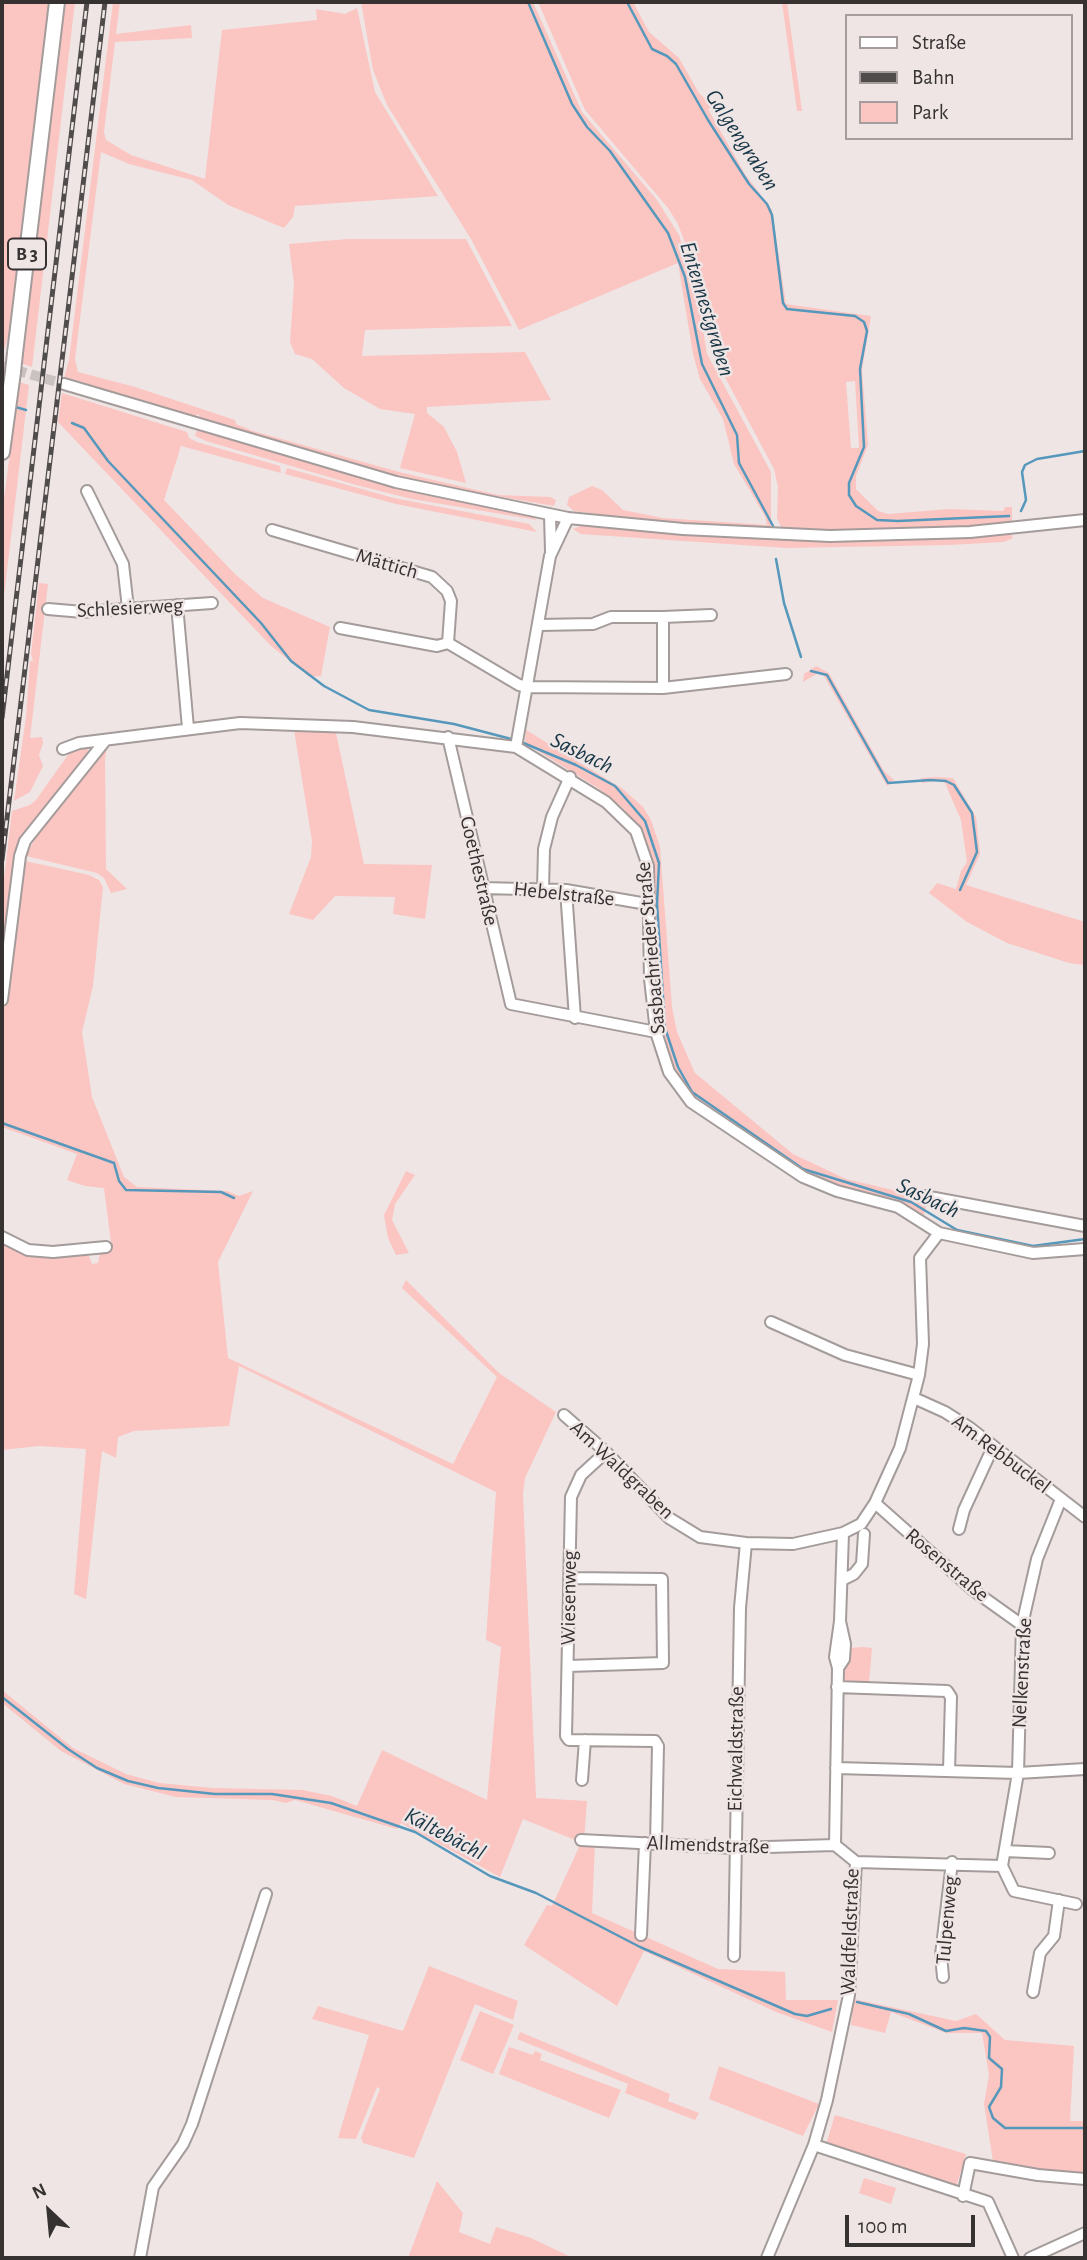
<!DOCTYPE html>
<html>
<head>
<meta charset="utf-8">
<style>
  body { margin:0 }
  #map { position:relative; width:1087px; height:2260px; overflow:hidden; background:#efe5e5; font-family:"Alegreya Sans",sans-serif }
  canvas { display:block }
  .frame { position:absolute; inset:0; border:4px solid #363232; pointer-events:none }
  .legend { position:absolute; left:845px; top:14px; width:228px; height:126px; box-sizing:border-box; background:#efe5e5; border:2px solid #a59d9d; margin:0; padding:9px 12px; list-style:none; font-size:21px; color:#363232 }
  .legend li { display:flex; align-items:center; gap:14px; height:35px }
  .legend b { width:35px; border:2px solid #a59d9d }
  .north { position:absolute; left:14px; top:2176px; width:70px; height:70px; -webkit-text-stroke:5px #efe5e5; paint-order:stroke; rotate:334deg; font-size:19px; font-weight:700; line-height:28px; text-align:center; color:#363232 }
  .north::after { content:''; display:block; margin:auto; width:24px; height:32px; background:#363232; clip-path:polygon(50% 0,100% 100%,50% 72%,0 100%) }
  .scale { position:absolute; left:845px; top:2215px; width:130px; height:32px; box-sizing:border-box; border:4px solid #363232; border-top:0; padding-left:9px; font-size:21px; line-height:24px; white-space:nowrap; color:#363232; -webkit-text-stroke:5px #efe5e5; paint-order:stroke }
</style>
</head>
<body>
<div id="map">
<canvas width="1087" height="2260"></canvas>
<div class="frame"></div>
<ul class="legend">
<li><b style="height:9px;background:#fff"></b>Straße</li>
<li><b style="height:9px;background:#514c4c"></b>Bahn</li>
<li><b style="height:19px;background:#fbc5c2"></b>Park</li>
</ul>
<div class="north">N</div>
<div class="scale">100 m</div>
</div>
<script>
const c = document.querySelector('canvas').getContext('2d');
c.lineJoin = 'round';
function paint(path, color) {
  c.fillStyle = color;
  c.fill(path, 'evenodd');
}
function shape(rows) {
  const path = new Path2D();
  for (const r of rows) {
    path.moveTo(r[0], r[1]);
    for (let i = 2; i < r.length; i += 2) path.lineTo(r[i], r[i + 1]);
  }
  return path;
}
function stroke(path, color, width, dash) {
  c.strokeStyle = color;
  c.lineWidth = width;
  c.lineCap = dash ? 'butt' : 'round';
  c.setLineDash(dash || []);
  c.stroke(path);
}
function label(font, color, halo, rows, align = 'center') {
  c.font = font + ' "Alegreya Sans",sans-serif';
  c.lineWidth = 5;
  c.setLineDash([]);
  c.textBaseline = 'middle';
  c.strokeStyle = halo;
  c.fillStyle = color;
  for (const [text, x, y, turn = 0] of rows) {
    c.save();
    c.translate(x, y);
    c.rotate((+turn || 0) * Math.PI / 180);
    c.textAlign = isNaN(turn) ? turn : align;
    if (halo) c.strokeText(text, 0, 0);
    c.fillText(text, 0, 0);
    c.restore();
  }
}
paint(shape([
  [8,2,51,2,15,302,10,333,2,355,2,4],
  [62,2,75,2,32,367,20,363],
  [113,2,120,2,116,34,191,25,192,38,115,42,104,132,106,140,131,155,205,179,222,30,317,20,316,9,345,14,357,8,375,92,438,196,295,206,293,217,284,228,228,205,192,180,129,164,101,152,75,359,78,372,135,387,235,420,236,424,253,431,399,472,498,495,550,497,556,500,554,506,409,481,200,421,199,414,192,417,64,378,69,360],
  [361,2,533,2,582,112,657,200,679,235,696,286,707,354,771,472,771,526,766,530,686,526,574,511,567,505,569,497,592,486,602,490,623,510,663,518,767,525,765,516,734,464,723,419,700,379,693,354,678,263,519,330,471,239,387,105,373,70],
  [538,2,633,2,649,32,679,58,699,93,712,106,708,109,745,174,772,210,786,304,871,316,862,370,868,445,856,476,856,489,878,511,888,514,949,509,1003,511,1005,507,1012,507,1012,521,1000,525,892,532,783,531,777,518,778,487,774,469,712,353,700,284,678,224,668,208,585,110],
  [855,381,859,448,851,448,846,382],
  [782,2,787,2,802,111,797,111],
  [348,239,466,239,512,326,365,330,362,356,525,352,551,400,427,407,427,413,444,427,457,452,466,483,400,468,415,414,380,409,344,388,312,359,295,354,290,342,294,284,289,244],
  [19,382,29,385,2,613,2,515],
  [62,393,187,432,189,438,197,442,280,466,281,473,181,446,164,500,235,574,263,598,330,627,321,676,310,677,271,646,58,422],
  [197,430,416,491,531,516,537,520,412,499,356,485,206,441,195,436],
  [287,468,394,498,529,524,537,532,396,504,285,474],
  [583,525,795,540,857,541,1004,533,1011,534,1013,538,1004,542,949,545,787,548,581,534,573,529],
  [39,583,48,584,30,738,42,737,43,743,39,755,43,766,30,792,14,801,26,717,30,661,33,661,31,654],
  [816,666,829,673,884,771,894,780,887,786,824,676,818,673,803,682,804,674],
  [294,730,336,733,364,864,432,865,425,919,393,914,395,897,335,896,313,920,289,914,311,857,312,841],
  [526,730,623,789,643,807,651,820,660,847,672,1007,677,1032,695,1073,793,1154,846,1179,914,1195,927,1202,924,1215,906,1205,836,1187,806,1174,699,1105,673,1074,660,1027,638,826,623,808,598,788,525,743],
  [107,747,105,759,106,869,127,889,111,893,104,878,97,873,26,856,37,835],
  [87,748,89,754,18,847,2,964,2,895,12,811,30,805,36,800,70,752],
  [936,777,953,778,976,817,980,854,966,885,1085,922,1085,965,1069,963,1007,943,967,922,929,893,937,883,956,889,961,871,967,862,961,820,945,783,940,780,922,783,921,778],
  [21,860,89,875,99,880,103,887,93,986,82,1032,92,1097,124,1177,137,1187,227,1191,239,1196,253,1191,218,1262,228,1358,453,1464,497,1377,402,1288,406,1280,499,1373,556,1412,525,1478,523,1494,536,1798,587,1801,584,1840,575,1840,523,1819,500,1877,401,1823,397,1829,295,1800,286,1803,273,1800,176,1797,124,1784,61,1751,2,1703,2,1690,73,1748,126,1774,159,1783,213,1788,302,1790,332,1796,357,1806,382,1750,487,1800,501,1647,486,1640,496,1492,239,1366,229,1426,134,1431,118,1437,116,1458,102,1451,86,1599,74,1594,86,1449,39,1446,2,1450,2,1241,88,1254,92,1264,98,1263,100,1252,112,1250,104,1188,85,1186,67,1180,77,1154,2,1127,2,1020],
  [406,1171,415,1175,395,1204,392,1220,409,1253,396,1255,388,1238,384,1215],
  [863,1647,872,1648,869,1683,845,1683,843,1673,849,1648],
  [595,1843,592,1913,718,1969,785,1972,786,2000,838,2000,832,2032,776,2012,644,1951,617,2006,524,1945,547,1905,552,1906,580,1845],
  [429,1966,518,2001,513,2020,475,2004,414,2158,363,2143,361,2138,380,2089,377,2087,356,2139,338,2138,369,2035,312,2019,318,2006,403,2031],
  [854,1999,956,2021,976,2014,1005,2040,1074,2046,1070,2121,1085,2121,1085,2175,1031,2170,993,2161,984,2104,989,2075,982,2033,946,2033,891,2012,885,2033,851,2025],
  [480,2011,514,2025,493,2074,460,2060],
  [520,2032,670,2094,668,2101,699,2113,695,2120,625,2093,628,2084,517,2039],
  [509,2047,533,2055,535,2051,542,2054,540,2060,621,2090,609,2118,499,2074],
  [719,2066,819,2104,803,2136,709,2099],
  [835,2115,966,2154,956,2187,826,2144],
  [864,2178,896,2188,891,2204,859,2193],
  [437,2181,463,2213,459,2232,490,2244,496,2227,531,2238,573,2258,408,2258]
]), '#fbc5c2');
stroke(shape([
  [528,2,572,104,587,127,610,151,668,233,685,277,702,364,737,435,739,463,773,526],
  [627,2,652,49,667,56,676,64,708,120,749,184,767,204,772,215,783,303,787,309,855,316,864,322,867,331,860,369,864,447,849,483,849,495,856,506,877,520,898,521,1009,516],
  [12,406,26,410],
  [72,423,84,428,108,461,261,623,291,661,324,686,369,710,454,724,515,740],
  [1021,511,1026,500,1022,472,1025,465,1037,459,1085,451],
  [776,559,784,603,801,657],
  [811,671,827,675,888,783,930,780,946,781,954,785,972,813,977,852,960,890],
  [521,742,576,765,615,786,645,821,659,863,657,904,665,1028,678,1067,692,1092,803,1169,911,1202,957,1230,1033,1246,1085,1239],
  [2,1123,114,1163,119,1181,126,1190,221,1192,234,1198],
  [2,1697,68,1749,97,1768,128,1781,158,1788,215,1794,272,1794,331,1803,415,1832,490,1876,536,1893,640,1947,795,2014,807,2016,831,2009],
  [857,2002,909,2014,946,2031,964,2028,986,2031,990,2037,989,2058,1002,2069,1001,2087,989,2107,993,2118,1005,2128,1085,2128]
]), '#5698bb', 2.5);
stroke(shape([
  [2,366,64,384]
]), '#cac1c1', 10, [10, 5]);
const minor = shape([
  [64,384,396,482,568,518,683,529,830,536,970,532,1085,520],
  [87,491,123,564,128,608],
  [550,515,551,551],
  [272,530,432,577,447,591,451,601,448,643,437,646,340,628],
  [177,605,188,728],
  [48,609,83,612,212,603],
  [663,617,711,615],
  [540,625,593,624,611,617,663,617,663,688],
  [448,643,519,685,528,687,663,688,786,674],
  [448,737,511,1004,656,1032],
  [516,747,550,556,568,518],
  [63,749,79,743,240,723,353,727,516,747,606,802,636,831,648,866,650,979,656,1032,669,1072,691,1102,803,1177,837,1191,898,1207,939,1233,1033,1253,1085,1249],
  [482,888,566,890,647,904],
  [543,889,544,849,552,817,570,777],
  [566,890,575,1018],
  [2,1000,20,856,25,841,105,741],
  [924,1196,1085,1226],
  [2,1237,28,1250,53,1252,106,1247],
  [771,1322,845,1355,919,1375],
  [914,1398,945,1412,970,1428,1085,1517],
  [564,1415,606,1452,669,1518,700,1537,746,1543,793,1544,843,1533,861,1524,875,1503,900,1448,919,1375,923,1344,920,1258,939,1233],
  [606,1452,581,1475,571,1497,566,1736,569,1740,655,1741,658,1746,656,1844],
  [875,1503,973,1590,1022,1625],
  [959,1529,964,1510,993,1447],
  [842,1580,854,1574,862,1564,864,1534],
  [568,1666,663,1663,662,1579,569,1578],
  [838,1668,844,1659,845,1644,840,1621],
  [837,1687,947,1691,951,1697,949,1771],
  [836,1768,1018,1773,1085,1769],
  [582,1780,585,1740],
  [581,1840,734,1848,835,1845],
  [835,1845,838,1668,835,1657,840,1621,843,1533],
  [835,1845,856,1862],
  [1005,1851,1049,1853],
  [856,1862,1002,1866,1018,1773,1022,1625,1037,1559,1061,1499],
  [1002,1866,1014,1891,1076,1904],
  [641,1935,645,1843],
  [734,1956,740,1608,746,1543],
  [943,1977,941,1955,952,1862],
  [1033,1992,1040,1953,1054,1936,1059,1900],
  [814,2145,988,2202,1013,2258],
  [963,2196,970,2163,1038,2175,1085,2179],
  [140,2258,153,2187,183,2144,192,2124,266,1894],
  [767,2258,814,2145,827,2100,849,1995,856,1862],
  [1030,2258,1085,2233]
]);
const major = shape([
  [15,353,57,2],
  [2,452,13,372]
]);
stroke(minor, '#a49b9b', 14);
stroke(major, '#a49b9b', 18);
stroke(minor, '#fff', 10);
stroke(major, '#fff', 14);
const rail = shape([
  [2,718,87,2],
  [2,860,105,2]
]);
stroke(rail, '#514c4c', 5);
stroke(rail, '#efe5e5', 2.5, [8]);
const majorBridge = shape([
  [13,372,15,353]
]);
stroke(majorBridge, '#a49b9b', 18, []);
stroke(majorBridge, '#fff', 14);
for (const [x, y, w] of [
  [27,254,38]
]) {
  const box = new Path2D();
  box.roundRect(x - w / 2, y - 15.5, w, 31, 5);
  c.fillStyle = '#efe5e5';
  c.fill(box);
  stroke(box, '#363232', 2);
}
label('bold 19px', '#363232', null, [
  ["B 3",27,254]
]);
label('21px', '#363232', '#efe5e5', [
  ["Mättich",387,564,16],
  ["Schlesierweg",130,608,-3],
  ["Goethestraße",479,871,77],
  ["Hebelstraße",564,894,6],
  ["Sasbachrieder Straße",651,948,-95],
  ["Am Rebbuckel",1001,1454,37],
  ["Am Waldgraben",622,1470,43],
  ["Rosenstraße",947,1565,40],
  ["Wiesenweg",569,1598,-89],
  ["Nelkenstraße",1022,1673,-87],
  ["Eichwaldstraße",736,1749,-89],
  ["Allmendstraße",708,1845,2],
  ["Tulpenweg",947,1920,-85],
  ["Waldfeldstraße",850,1932,-88]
]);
label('italic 23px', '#173646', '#efe5e5', [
  ["Galgengraben",742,140,57],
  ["Entennestgraben",707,309,73],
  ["Sasbach",582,753,26],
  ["Sasbach",928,1198,25],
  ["Kältebächl",445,1834,28]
]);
</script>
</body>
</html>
